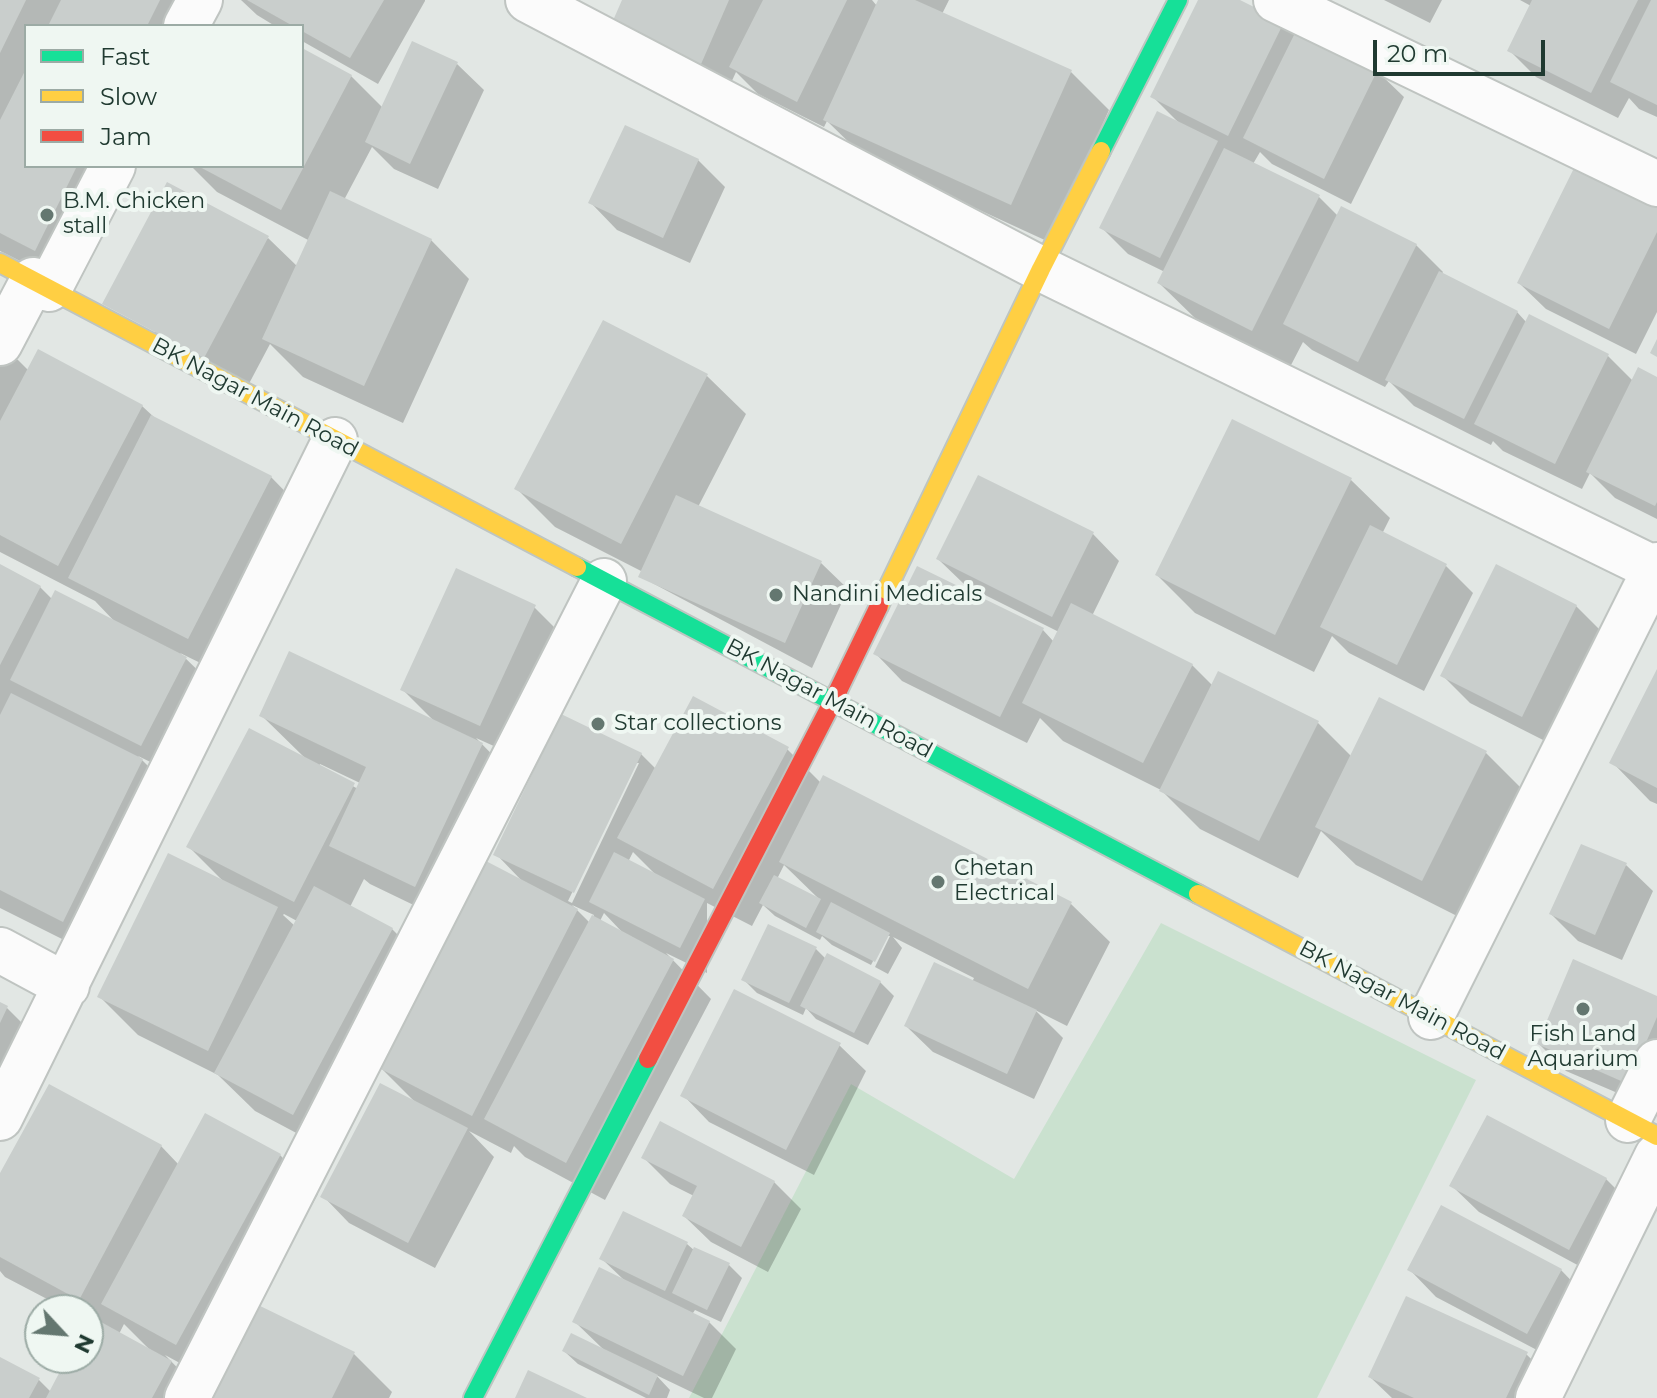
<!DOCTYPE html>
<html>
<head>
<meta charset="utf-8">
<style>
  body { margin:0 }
  #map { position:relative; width:1657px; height:1398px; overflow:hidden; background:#e2e7e4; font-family:Montserrat,sans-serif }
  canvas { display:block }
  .legend { position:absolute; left:24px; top:24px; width:280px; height:144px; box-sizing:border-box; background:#eff7f2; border:2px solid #9caba5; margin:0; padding:10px 14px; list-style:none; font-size:24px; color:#203a31 }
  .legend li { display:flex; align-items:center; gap:16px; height:40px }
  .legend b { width:40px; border:2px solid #9caba5 }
  .north { position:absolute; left:24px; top:1294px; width:80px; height:80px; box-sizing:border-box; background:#eff7f2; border:2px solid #9caba5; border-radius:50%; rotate:116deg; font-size:22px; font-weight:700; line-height:32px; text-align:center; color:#203a31 }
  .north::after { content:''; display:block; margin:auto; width:28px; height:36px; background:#647770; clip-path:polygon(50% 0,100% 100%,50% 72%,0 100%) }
  .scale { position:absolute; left:1373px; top:40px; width:172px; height:36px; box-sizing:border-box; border:4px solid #203a31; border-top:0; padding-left:10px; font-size:24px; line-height:28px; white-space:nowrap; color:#203a31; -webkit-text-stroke:6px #eff7f2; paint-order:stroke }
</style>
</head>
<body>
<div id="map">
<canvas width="1657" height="1398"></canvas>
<ul class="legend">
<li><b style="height:10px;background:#16e098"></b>Fast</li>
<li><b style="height:10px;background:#ffcf43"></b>Slow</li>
<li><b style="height:10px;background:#f24e42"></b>Jam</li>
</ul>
<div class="north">N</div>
<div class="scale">20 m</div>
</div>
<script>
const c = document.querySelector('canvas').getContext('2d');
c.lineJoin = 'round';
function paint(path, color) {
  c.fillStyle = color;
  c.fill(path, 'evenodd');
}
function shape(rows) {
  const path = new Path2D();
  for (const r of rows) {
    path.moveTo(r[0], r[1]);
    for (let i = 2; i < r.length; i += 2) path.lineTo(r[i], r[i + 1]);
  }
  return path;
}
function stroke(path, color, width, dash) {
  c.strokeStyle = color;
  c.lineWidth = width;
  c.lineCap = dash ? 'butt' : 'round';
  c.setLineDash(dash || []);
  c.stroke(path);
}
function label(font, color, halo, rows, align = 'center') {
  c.font = font + ' Montserrat,sans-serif';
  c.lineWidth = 8;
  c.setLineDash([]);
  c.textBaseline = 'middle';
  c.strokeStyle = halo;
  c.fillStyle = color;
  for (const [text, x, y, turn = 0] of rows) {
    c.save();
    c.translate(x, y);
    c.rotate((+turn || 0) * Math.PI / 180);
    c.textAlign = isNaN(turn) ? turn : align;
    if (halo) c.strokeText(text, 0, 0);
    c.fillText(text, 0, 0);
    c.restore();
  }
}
paint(shape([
  [1161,923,1476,1080,1317,1398,689,1398,851,1084,1014,1179]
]), '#cae1cf');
paint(shape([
  [0,0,217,0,204,26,26,26,26,166,135,166,74,288,0,251],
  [241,0,425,0,425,1,378,84,302,41,302,26,275,26,257,15],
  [624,0,872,0,877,6,880,0,949,0,942,14,1071,72,1109,110,1049,242,864,157,827,121,824,127,758,94,736,72,725,96],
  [1201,0,1236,0,1283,24,1296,36,1377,71,1404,97,1351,204,1272,164,1260,152,1253,164,1319,197,1338,216,1416,245,1443,272,1441,275,1517,312,1527,323,1608,356,1633,381,1657,379,1657,519,1615,498,1590,473,1582,489,1503,451,1493,441,1491,445,1414,406,1389,381,1385,387,1312,350,1303,342,1290,367,1198,321,1159,283,1165,272,1128,254,1102,228,1179,123,1153,97],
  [1384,0,1442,0,1430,23],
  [1520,0,1657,0,1657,117,1639,109,1629,98,1618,118,1536,77,1509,50,1531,6],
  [302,51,351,76,383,108,457,64,484,90,438,189,394,169,372,147,344,200,431,240,469,279,403,423,303,377,270,344,243,395,143,342,268,238,298,267,310,241,217,192,191,166,302,166],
  [698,160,725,187,690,263,617,230,591,203],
  [1657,200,1657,312,1636,354,1546,309,1519,283],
  [603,322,707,376,746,414,698,507,821,563,848,589,812,668,641,577,643,572,555,527,516,488],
  [0,342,29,371,142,406,155,418,271,477,309,516,227,676,180,653,213,685,169,771,138,756,181,799,102,959,0,908,0,566,40,587,53,600,115,622,95,601,0,552],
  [1233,421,1351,480,1390,518,1382,534,1446,566,1473,593,1424,691,1349,653,1332,636,1314,672,1195,613,1157,575],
  [1093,534,1119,561,1092,616,1192,665,1213,686,1318,723,1352,757,1486,753,1524,791,1461,918,1356,865,1321,831,1298,878,1200,829,1161,790,1063,741,1040,718,1027,743,902,681,876,654,1043,630,1054,642,1059,632,965,585,938,559],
  [1576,606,1603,633,1549,743,1470,703,1443,676],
  [534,607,561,634,507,752,476,738,520,783,483,862,522,881,496,854,641,754,656,769,787,749,821,783,824,778,1071,904,1110,942,1067,1026,1035,1010,1063,1038,1034,1099,933,1052,906,1026,972,982,974,978,893,937,902,948,888,974,875,967,890,936,886,936,871,965,832,945,822,936,820,940,775,916,763,905,752,926,707,903,707,973,666,953,711,999,605,1200,525,1157,514,1146,511,1153,469,1131,494,1157,435,1268,349,1223,323,1196,417,1104,378,1065,332,1152,255,1111,218,1075,138,1035,100,997,223,881,189,847,305,758,261,715,434,721,402,689],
  [635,763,639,763,572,903,568,901],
  [320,764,360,783,358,789,319,767],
  [633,852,657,876,628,862],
  [784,865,820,900,777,879],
  [364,879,370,884,453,924,431,968,392,929,350,907],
  [572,905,594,915,590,923],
  [604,913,622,932,600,921],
  [284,914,297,921,295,926,283,915],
  [1657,674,1657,804,1650,801,1612,762],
  [1626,865,1653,891,1622,960,1578,941,1551,914],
  [769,926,816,949,826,959,828,956,880,982,894,996,868,1045,816,1019,806,1008,803,1015,757,993,743,979],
  [1657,998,1657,1104,1655,1109,1566,1071,1539,1044],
  [0,1004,7,1008,45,1046,0,1139],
  [839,1045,866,1071,814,1175,709,1122,683,1095],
  [161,1146,179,1165,280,1155,318,1194,256,1306,354,1354,392,1392,389,1398,211,1398,215,1382,165,1355,207,1398,0,1398,0,1359,39,1380,51,1392,70,1358,88,1358,88,1310,68,1310,5,1277,0,1271,0,1178],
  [124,1324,149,1349,119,1334],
  [644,1158,774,1182,801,1209,768,1272,711,1242,684,1216,694,1196,670,1184],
  [1606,1179,1633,1206,1596,1275,1479,1212,1452,1186],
  [687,1244,695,1251,729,1265,742,1278,721,1322,695,1310,693,1313,693,1315,709,1322,736,1349,712,1398,704,1398,656,1375,670,1390,667,1398,646,1398,578,1364,564,1351,603,1349,574,1321,624,1280,602,1259],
  [1410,1270,1561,1270,1587,1297,1554,1359,1436,1297],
  [1526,1354,1553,1380,1545,1398,1392,1398,1370,1377]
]), '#0003');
paint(shape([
  [0,0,26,0,0,53],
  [61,0,160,0,147,26,48,26],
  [247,0,384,0,350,58,302,31,302,26,293,26],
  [622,0,729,0,698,71,608,32],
  [763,0,847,0,797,102,729,67],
  [878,0,915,0,1072,70,1011,205,823,120],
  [1198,0,1240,0,1284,22,1228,136,1150,97],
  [1532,0,1638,0,1591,93,1507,51],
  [1651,0,1657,0,1657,105,1610,82],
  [1297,29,1378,69,1324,179,1243,138],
  [412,41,458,62,410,164,365,142],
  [302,48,352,75,281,210,198,166,302,166],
  [26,69,26,166,77,166,35,251,0,233,0,120],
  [1157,111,1218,141,1160,258,1099,228],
  [625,125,699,159,663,238,588,203],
  [1224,148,1320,195,1252,331,1157,283],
  [1579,158,1657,197,1657,232,1609,329,1517,283],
  [167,182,269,236,204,358,102,304],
  [330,191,432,239,364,386,262,339],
  [1341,206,1417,244,1358,362,1283,324],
  [1439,271,1518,311,1464,419,1385,380],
  [1529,314,1609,354,1555,464,1474,424],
  [603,320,708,374,621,544,514,489],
  [1657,339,1657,357,1650,353],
  [38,349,143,405,58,566,0,535,0,421],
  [1638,367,1657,377,1657,502,1655,506,1586,472],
  [151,415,272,476,188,639,68,578],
  [1232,419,1352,478,1275,635,1155,575],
  [978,475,1094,532,1052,617,936,559],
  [676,495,822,561,785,643,638,577],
  [1370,525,1447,564,1397,665,1320,627],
  [0,564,41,586,0,665],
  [1496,564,1577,605,1522,717,1440,676],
  [917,566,1044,628,1000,717,873,654],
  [456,568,536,605,480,726,400,690],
  [55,590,187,657,141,746,10,680],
  [1071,603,1193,664,1143,763,1022,703],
  [289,651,483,743,415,887,329,846,366,767,259,716],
  [1657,669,1657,788,1609,763],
  [1218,671,1319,721,1259,841,1159,791],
  [11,693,143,759,63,922,0,890,0,715],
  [693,696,789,747,713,889,617,838],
  [1379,697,1487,751,1422,881,1315,827],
  [561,714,642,753,574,893,493,855],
  [249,728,355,783,294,902,186,847],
  [823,775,1072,902,1028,989,779,862],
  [1581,844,1627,863,1595,935,1549,914],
  [614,852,705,899,680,948,589,902],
  [168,853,278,907,208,1051,97,997],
  [484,860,578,909,472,1116,377,1067],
  [774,875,821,899,806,928,759,903],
  [314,886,393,928,293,1115,214,1073],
  [831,902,890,933,875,962,816,932],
  [592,915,674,959,566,1163,484,1119],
  [768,924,817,947,789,1003,741,980],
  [827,953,881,981,854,1033,800,1006],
  [1573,959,1657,996,1657,1017,1628,1084,1537,1044],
  [934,962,1037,1010,1007,1074,904,1026],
  [734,989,841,1043,786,1150,680,1096],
  [0,1002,8,1006,0,1023],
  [380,1083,468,1128,408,1243,320,1197],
  [49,1084,162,1145,79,1300,0,1257,0,1173],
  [205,1113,281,1154,176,1345,101,1304],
  [1487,1115,1607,1178,1569,1250,1449,1186],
  [660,1121,775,1181,741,1247,682,1216,697,1186,641,1158],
  [1441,1205,1562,1269,1527,1334,1407,1270],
  [623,1211,688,1242,665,1291,599,1259],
  [694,1247,730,1263,707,1310,672,1293],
  [599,1267,710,1321,683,1376,572,1322],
  [1406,1296,1528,1352,1506,1398,1414,1398,1368,1377],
  [256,1304,355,1352,332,1398,209,1398],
  [90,1316,172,1361,152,1398,46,1398,67,1358,88,1358,88,1320],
  [571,1333,658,1375,649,1395,562,1351],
  [0,1357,40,1378,29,1398,0,1398],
  [528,1370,587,1398,515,1398]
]), '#c9cecc');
const street = shape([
  [528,0,1041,269,1655,569],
  [1276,0,1657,184],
  [186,26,200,0],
  [49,289,113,166],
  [0,343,33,280],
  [0,950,67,986],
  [1431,1017,1657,565],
  [0,1118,335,440],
  [1628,1120,1657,1062],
  [187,1398,604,581],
  [1538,1398,1657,1156]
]);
const fast = shape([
  [1101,151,1178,0],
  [577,567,1198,894],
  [473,1398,648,1059]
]);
const slow = shape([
  [0,263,577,567],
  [879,606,1041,269,1101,151],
  [1198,894,1657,1136]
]);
const jam = shape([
  [648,1059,833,701,879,606]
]);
stroke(street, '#bfc4c1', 48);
stroke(fast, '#bec5c1', 22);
stroke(slow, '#bec5c1', 22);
stroke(jam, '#bec5c1', 22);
stroke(street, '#fbfbfb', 44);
stroke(fast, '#16e098', 18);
stroke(slow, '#ffcf43', 18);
stroke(jam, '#f24e42', 18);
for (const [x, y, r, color] of [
  [47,215,8,"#647770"],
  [776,595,8,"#647770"],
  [598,724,8,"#647770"],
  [938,882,8,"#647770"],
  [1583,1009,8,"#647770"]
]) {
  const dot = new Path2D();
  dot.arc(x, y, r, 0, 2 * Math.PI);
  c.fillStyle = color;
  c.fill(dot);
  stroke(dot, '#eff7f2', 3);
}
label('22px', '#203a31', '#eff7f2', [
  ["B.M. Chicken",63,202],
  ["stall",63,227],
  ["Nandini Medicals",792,595],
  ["Star collections",614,724],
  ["Chetan",954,869],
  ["Electrical",954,894],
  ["Fish Land",1583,1035,"center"],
  ["Aquarium",1583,1060,"center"]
], 'left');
label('22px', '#203a31', '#eff7f2', [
  ["BK Nagar Main Road",255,398,28],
  ["BK Nagar Main Road",829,699,28],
  ["BK Nagar Main Road",1402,1001,28]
]);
</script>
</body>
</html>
